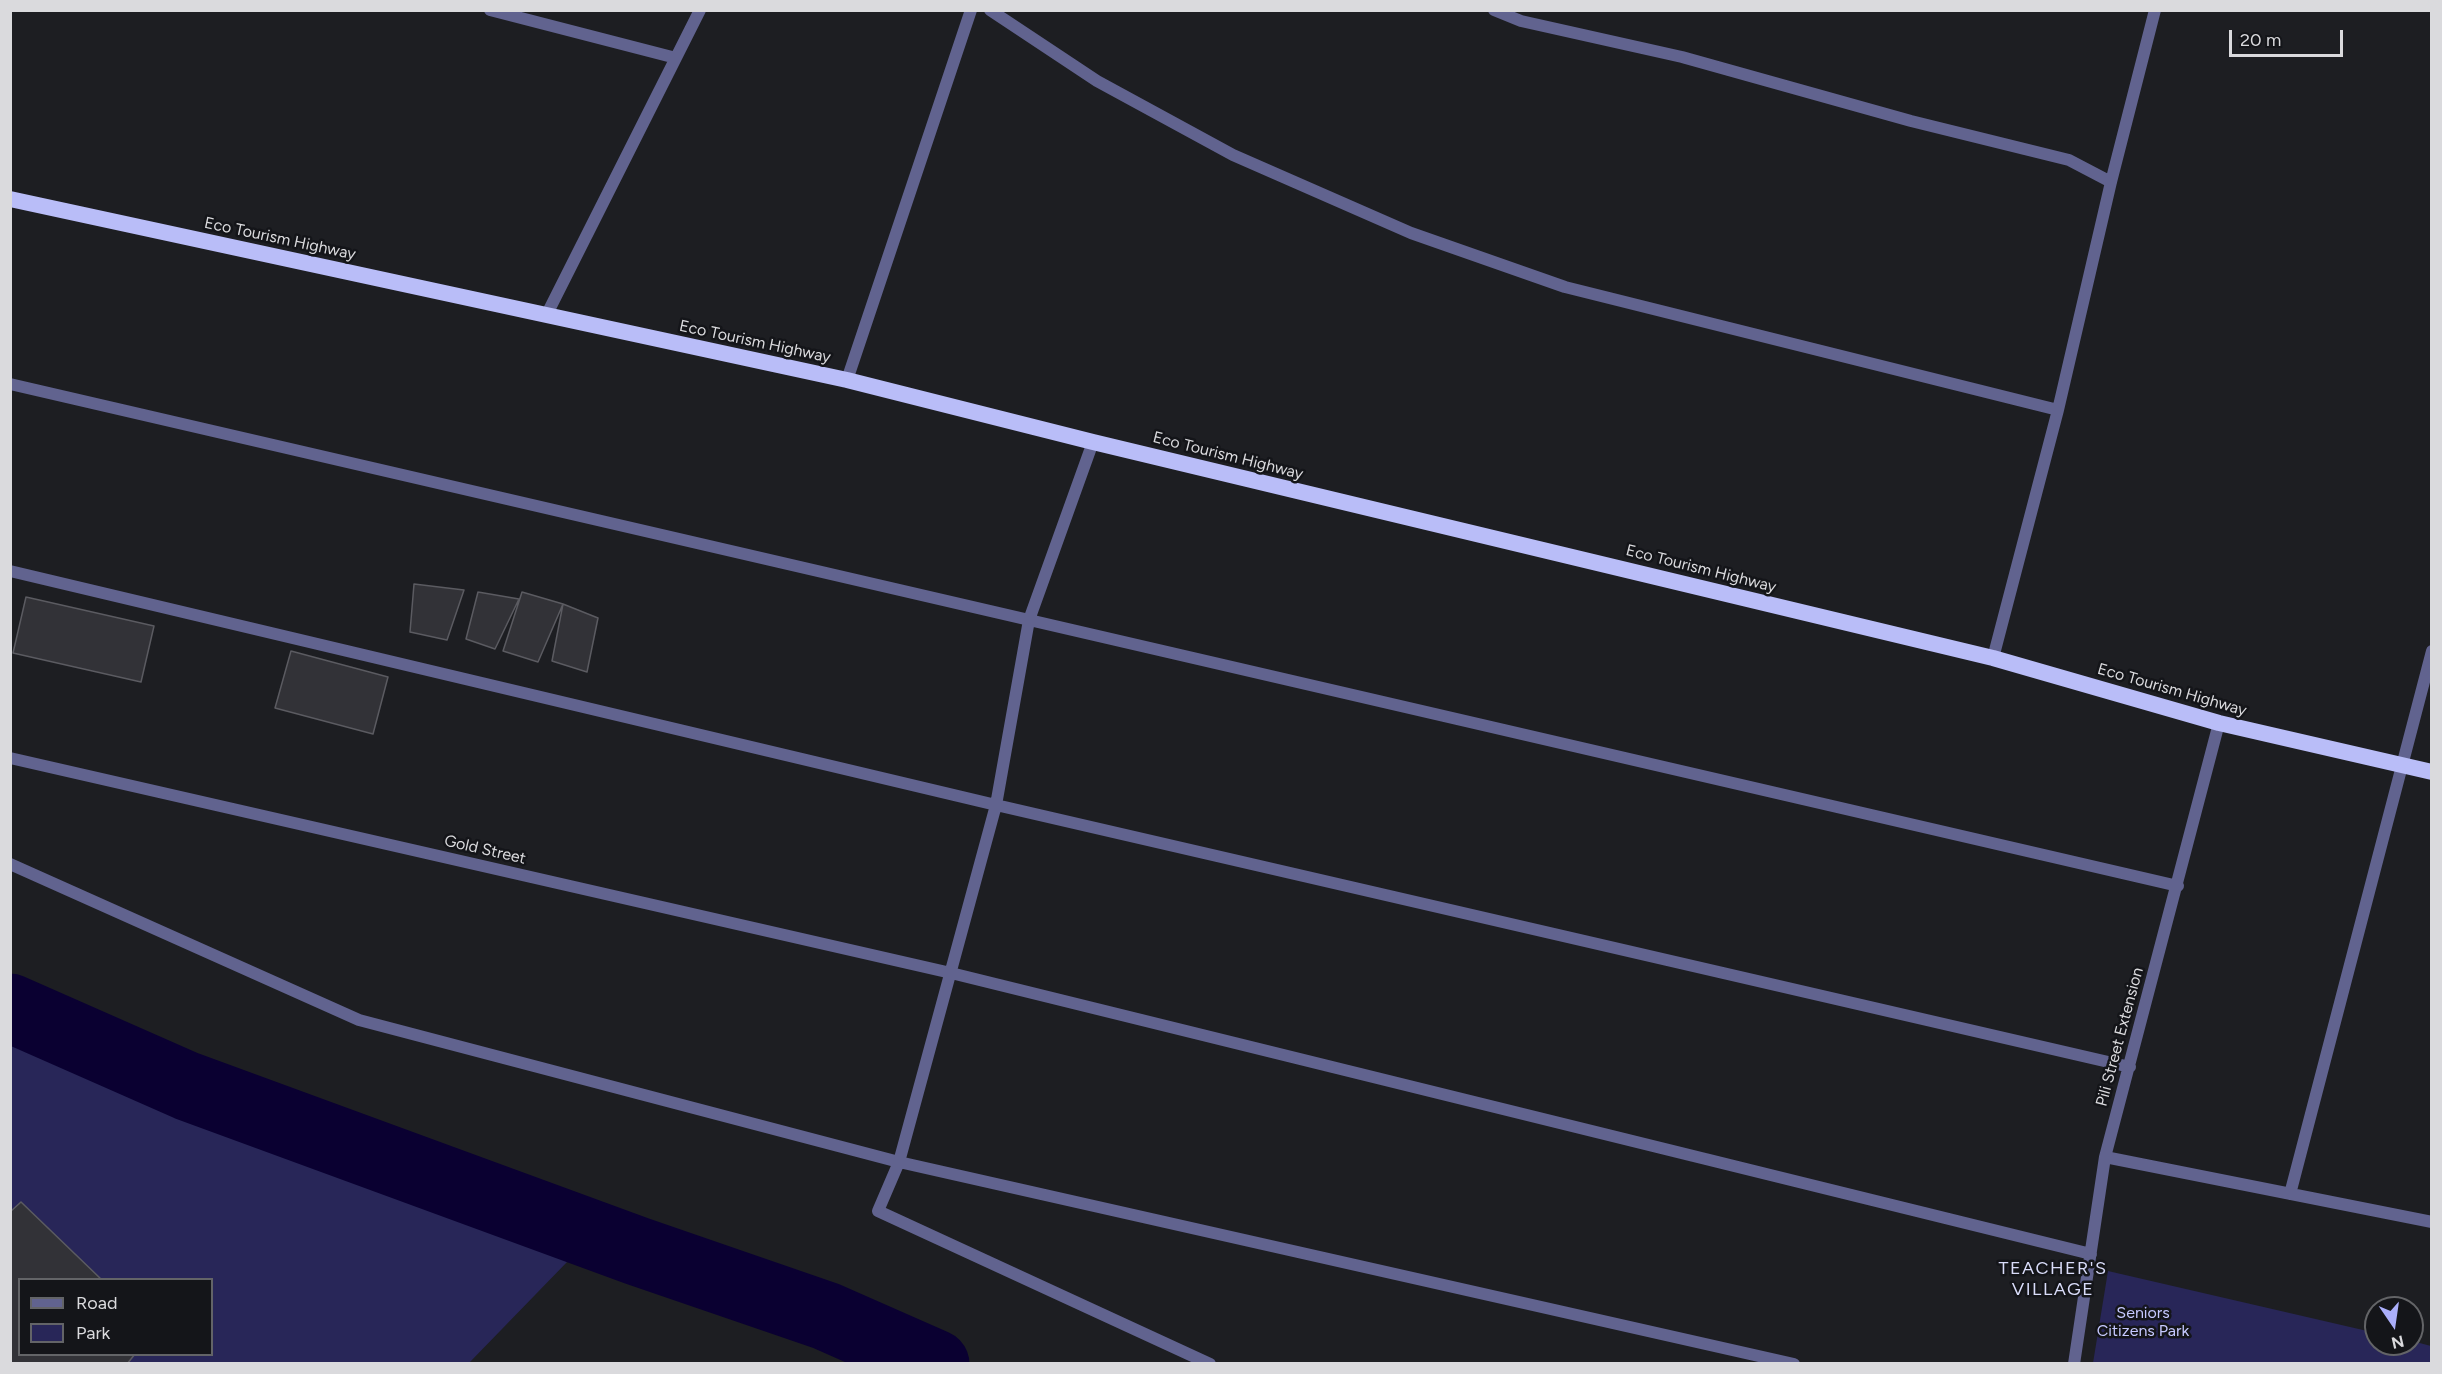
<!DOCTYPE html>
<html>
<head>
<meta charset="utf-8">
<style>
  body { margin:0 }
  #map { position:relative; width:2442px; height:1374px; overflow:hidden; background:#1d1e22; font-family:Figtree,sans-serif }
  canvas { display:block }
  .frame { position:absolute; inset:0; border:12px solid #dadadd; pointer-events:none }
  .legend { position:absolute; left:18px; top:1278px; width:195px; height:78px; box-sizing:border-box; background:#141519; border:2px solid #636467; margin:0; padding:8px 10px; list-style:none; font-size:18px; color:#dadadd }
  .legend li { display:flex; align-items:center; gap:12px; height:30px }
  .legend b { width:30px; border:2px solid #636467 }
  .north { position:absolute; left:2364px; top:1296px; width:60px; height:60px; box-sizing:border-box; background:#141519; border:2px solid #636467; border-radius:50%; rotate:167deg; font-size:16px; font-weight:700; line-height:24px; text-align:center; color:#dadadd }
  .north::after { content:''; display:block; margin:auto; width:21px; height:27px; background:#abaffb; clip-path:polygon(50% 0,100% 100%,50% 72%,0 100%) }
  .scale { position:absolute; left:2229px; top:30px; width:114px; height:27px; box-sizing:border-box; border:3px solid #dadadd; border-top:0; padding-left:8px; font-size:18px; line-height:21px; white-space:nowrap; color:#dadadd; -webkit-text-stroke:4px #141519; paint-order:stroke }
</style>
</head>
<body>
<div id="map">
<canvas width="2442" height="1374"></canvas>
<div class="frame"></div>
<ul class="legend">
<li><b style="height:8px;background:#61638f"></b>Road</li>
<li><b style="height:16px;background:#282658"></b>Park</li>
</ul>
<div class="north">N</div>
<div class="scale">20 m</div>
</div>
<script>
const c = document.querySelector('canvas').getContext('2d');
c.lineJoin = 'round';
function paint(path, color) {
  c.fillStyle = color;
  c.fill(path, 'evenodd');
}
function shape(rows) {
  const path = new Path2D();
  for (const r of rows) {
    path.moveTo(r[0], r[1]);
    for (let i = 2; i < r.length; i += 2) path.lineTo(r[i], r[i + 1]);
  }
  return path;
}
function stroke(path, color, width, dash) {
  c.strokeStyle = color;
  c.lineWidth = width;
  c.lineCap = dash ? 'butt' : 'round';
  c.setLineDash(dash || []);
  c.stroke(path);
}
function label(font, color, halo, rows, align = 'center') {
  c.font = font + ' Figtree,sans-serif';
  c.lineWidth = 5;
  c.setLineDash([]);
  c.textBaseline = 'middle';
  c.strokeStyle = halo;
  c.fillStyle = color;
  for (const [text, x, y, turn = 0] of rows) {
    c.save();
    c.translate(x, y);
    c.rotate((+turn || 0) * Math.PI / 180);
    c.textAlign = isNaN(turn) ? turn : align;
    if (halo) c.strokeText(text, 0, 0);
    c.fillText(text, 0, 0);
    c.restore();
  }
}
paint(shape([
  [10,986,601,1227,469,1363,11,1363],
  [20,1280,212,1280,212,1354,20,1354],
  [2108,1271,2376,1333,2376,1344,2412,1344,2412,1341,2431,1346,2431,1363,2093,1363]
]), '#282658');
stroke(shape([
  [10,1008,187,1086,637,1251,826,1316,935,1364]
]), '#0a0031', 69);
const building = shape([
  [414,584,464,590,447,640,410,632,414,584],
  [478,592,519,599,495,649,466,639,478,592],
  [522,592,563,604,538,662,503,651,522,592],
  [26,597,154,626,141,682,13,653,26,597],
  [563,604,598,618,587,672,552,661,563,604],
  [291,651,388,677,373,734,275,708,291,651],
  [21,1202,102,1280,20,1280,20,1354,135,1354,127,1364,10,1364,10,1212,21,1202]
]);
paint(building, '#323237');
stroke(building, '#5b5b61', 1.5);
stroke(shape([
  [490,10,676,58],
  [990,10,1097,81,1233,155,1411,233,1565,287,2058,410],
  [1494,10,1521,21,1682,57,1911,121,2069,160,2111,182],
  [546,316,700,10],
  [847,380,971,10],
  [10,384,2178,886],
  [1093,442,1029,620,996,805,899,1162,878,1211,1210,1364],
  [10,571,996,805,2130,1067],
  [1993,658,2058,410,2111,182,2155,10],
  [10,758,951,973,2091,1254],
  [10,864,359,1020,899,1162,1794,1364],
  [2105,1157,2432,1222],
  [2290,1194,2432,651],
  [2074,1364,2105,1157,2219,723]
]), '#61638f', 12);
stroke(shape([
  [10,199,847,380,1093,442,1993,658,2219,723,2432,772]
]), '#b9bdf8', 16);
label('16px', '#dadadd', '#141519', [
  ["Eco Tourism Highway",280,239,12],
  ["Eco Tourism Highway",755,342,12],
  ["Eco Tourism Highway",1228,456,14],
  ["Eco Tourism Highway",1701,569,14],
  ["Eco Tourism Highway",2172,690,16],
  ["Gold Street",485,850,13],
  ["Pili Street Extension",2120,1037,-75]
]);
label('16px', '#c6c9ff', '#141519', [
  ["Seniors",2143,1313],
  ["Citizens Park",2143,1331]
]);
c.letterSpacing = '1.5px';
label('18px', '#d9dcf9', '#141519', [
  ["TEACHER'S",2053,1269],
  ["VILLAGE",2053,1290]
]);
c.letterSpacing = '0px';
</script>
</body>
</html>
